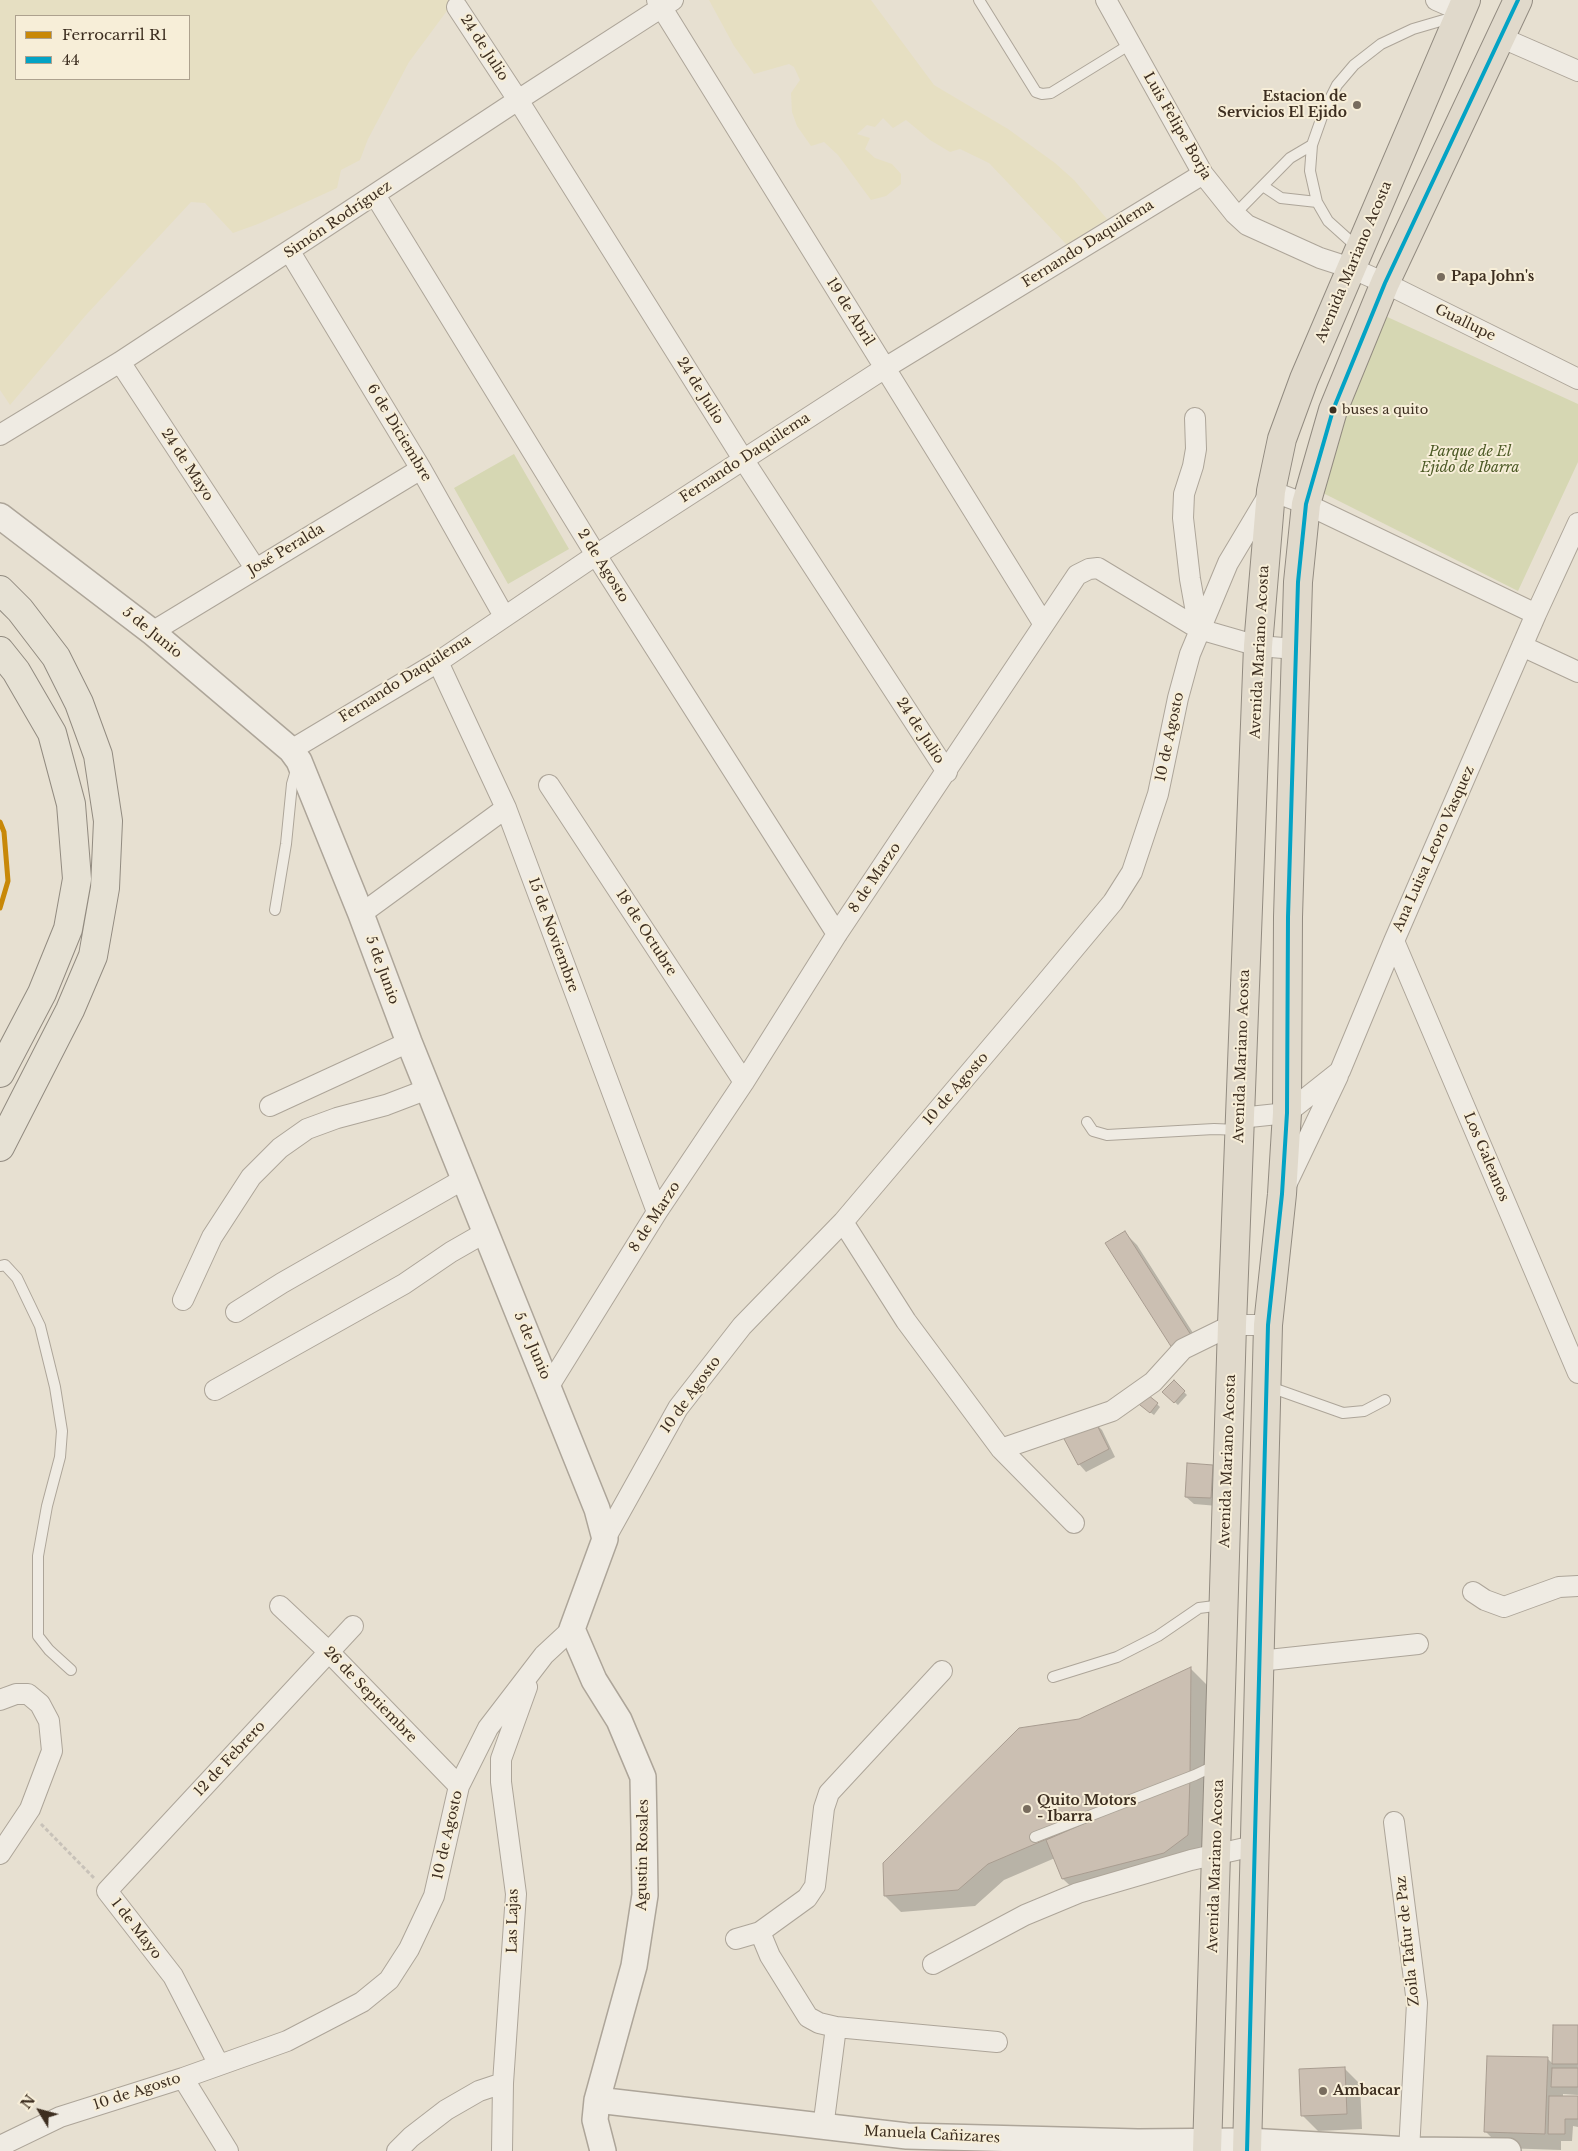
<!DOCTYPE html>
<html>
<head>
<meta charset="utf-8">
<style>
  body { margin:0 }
  #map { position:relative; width:1578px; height:2151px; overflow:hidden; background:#e7e0d1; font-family:"Libre Baskerville",serif }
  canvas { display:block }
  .legend { position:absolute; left:15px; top:15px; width:175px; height:65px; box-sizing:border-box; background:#f7eed8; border:1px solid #ada18e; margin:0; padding:6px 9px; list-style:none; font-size:15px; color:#3d2e20 }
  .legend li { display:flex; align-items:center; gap:10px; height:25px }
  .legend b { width:25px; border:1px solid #ada18e }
  .north { position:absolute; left:15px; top:2086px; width:50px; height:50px; -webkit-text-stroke:4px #f7eed8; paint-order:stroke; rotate:307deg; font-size:14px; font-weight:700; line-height:20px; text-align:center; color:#3d2e20 }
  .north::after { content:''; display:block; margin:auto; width:18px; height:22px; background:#3d2e20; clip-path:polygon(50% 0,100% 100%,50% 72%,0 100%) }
</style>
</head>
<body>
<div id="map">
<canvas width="1578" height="2151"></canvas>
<ul class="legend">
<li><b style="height:6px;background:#c88808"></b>Ferrocarril R1</li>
<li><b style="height:6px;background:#03a3c5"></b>44</li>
</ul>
<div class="north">N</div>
</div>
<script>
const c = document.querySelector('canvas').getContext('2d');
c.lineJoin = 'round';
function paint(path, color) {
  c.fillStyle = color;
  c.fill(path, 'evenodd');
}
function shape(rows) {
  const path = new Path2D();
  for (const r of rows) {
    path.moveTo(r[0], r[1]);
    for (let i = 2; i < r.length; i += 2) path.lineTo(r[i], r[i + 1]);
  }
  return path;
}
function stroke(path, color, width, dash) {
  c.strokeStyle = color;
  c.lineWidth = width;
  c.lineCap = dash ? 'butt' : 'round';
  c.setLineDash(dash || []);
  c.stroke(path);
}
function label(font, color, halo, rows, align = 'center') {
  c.font = font + ' "Libre Baskerville",serif';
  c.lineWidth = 4;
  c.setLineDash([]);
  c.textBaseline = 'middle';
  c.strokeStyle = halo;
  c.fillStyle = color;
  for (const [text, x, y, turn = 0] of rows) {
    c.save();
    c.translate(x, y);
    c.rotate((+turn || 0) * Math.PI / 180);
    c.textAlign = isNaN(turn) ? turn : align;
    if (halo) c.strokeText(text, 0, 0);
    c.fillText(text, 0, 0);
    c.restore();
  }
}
paint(shape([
  [0,0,455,0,409,62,368,139,360,160,341,170,337,188,258,224,233,233,205,203,191,202,86,315,10,405,0,390],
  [16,16,189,16,189,79,16,79],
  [709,0,871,0,934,85,1008,129,1055,163,1074,180,1107,219,1067,245,989,163,960,149,950,152,930,140,906,120,893,128,883,118,875,127,867,125,857,134,870,138,865,149,875,158,892,164,901,174,901,184,886,196,871,200,838,155,824,142,811,146,797,126,792,112,791,93,800,80,794,67,789,64,754,74,734,46]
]), '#e6dfc2');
paint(shape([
  [1383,315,1578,404,1578,462,1518,591,1319,491,1342,415],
  [514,454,569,549,508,584,454,488]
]), '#d6d7b3');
paint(shape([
  [1125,1233,1137,1245,1202,1347,1173,1347],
  [1174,1382,1187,1395,1178,1405,1164,1392],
  [1157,1404,1160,1407,1154,1415,1140,1405],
  [1094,1422,1102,1430,1115,1457,1086,1472,1079,1464],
  [1212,1466,1220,1474,1218,1506,1194,1504,1186,1497],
  [1191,1669,1207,1685,1204,1851,1080,1895,1063,1879,1055,1858,1004,1880,975,1906,901,1912,885,1896,1079,1720],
  [1554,2026,1578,2027,1578,2095,1563,2094,1563,2097,1578,2098,1578,2127,1573,2126,1572,2141,1561,2141,1561,2150,1502,2148,1486,2132,1547,2058,1553,2064],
  [1344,2068,1360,2084,1362,2129,1318,2131,1302,2115]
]), '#0003');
const building = shape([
  [1125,1231,1191,1335,1172,1348,1105,1243,1125,1231],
  [1174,1380,1185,1391,1174,1403,1162,1392,1174,1380],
  [1143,1391,1158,1403,1150,1413,1135,1401,1143,1391],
  [1095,1421,1109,1449,1078,1465,1063,1437,1095,1421],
  [1187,1463,1213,1465,1211,1498,1185,1497,1187,1463],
  [1191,1667,1190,1778,988,1864,958,1890,884,1896,883,1863,1019,1728,1079,1719,1191,1667],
  [1190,1778,1188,1835,1164,1853,1062,1879,1046,1840,1190,1778],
  [1553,2025,1578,2025,1578,2064,1552,2064,1553,2025],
  [1487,2056,1548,2057,1545,2134,1484,2132,1487,2056],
  [1345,2067,1347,2114,1301,2116,1299,2069,1345,2067],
  [1552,2068,1578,2068,1578,2087,1551,2087,1552,2068],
  [1549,2096,1578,2096,1578,2119,1565,2119,1565,2134,1548,2134,1549,2096]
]);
paint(building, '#cbbfb2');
stroke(building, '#a89c90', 1);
const service = shape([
  [979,0,1036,92,1042,94,1051,93,1129,45],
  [1263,186,1281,198,1317,202],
  [1235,214,1290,158,1312,145],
  [1358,248,1328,221,1317,202,1310,171,1312,145,1324,111,1337,85,1354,65,1381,44,1413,29,1454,17],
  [275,910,286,844,292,784,297,767],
  [1087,1122,1093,1131,1107,1135,1214,1129,1239,1130],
  [0,1266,5,1265,17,1278,40,1326,55,1387,62,1431,60,1457,47,1506,38,1556,38,1636,49,1650,71,1670],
  [1267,1386,1343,1413,1364,1411,1385,1400],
  [1053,1677,1117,1657,1158,1636,1199,1608,1222,1605],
  [1035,1837,1195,1775,1216,1765]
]);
const minor = shape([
  [657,0,1043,623],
  [1106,0,1203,174,1235,214,1247,225,1320,258,1351,268,1385,283,1578,379],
  [1436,0,1461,11],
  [457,7,518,100,743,459,947,772],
  [1500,37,1578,71],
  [375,195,596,555,837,934],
  [290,252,421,469,504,616],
  [120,362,255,568],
  [1195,418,1196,449,1193,466,1184,494,1183,518,1190,579,1199,629],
  [0,435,120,362,518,100,673,0],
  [152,632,421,469],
  [1522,646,1578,672],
  [438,662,506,808,657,1212],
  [291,750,438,662,596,555,885,368,1203,174],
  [549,785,744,1082],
  [361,914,506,808],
  [1394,941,1578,1373],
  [270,1106,409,1042],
  [1240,1118,1287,1113,1340,1071,1394,941,1536,614,1578,523],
  [1287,1183,1338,1076],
  [843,1222,906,1321,1001,1449,1074,1523],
  [183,1300,212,1237,251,1177,280,1148,307,1129,337,1118,386,1105,428,1089],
  [236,1312,282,1283,464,1179],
  [549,1386,657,1212,744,1082,837,934,1077,575,1089,569,1098,568,1199,629,1258,646,1296,649],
  [215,1390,404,1284,451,1252,486,1232],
  [1001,1449,1112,1411,1153,1382,1183,1349,1232,1325,1268,1325],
  [605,1539,678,1408,742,1326,843,1222,1043,986,1113,902,1132,872,1158,794,1178,698,1190,654,1228,563,1271,491,1306,504,1536,614],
  [1473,1592,1485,1600,1504,1607,1559,1587,1578,1586],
  [280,1606,330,1653,459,1786],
  [1259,1661,1418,1644],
  [0,1700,16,1694,28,1694,40,1704,49,1721,52,1751,30,1809,0,1854],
  [1394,1822,1417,2003,1409,2151],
  [760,1932,770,1956,808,2017,819,2023,836,2027,997,2042],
  [736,1939,760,1932,807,1898,815,1886,824,1808,829,1793,942,1671],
  [933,1964,1025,1915,1078,1893,1191,1860,1254,1846],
  [219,2065,173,1976,107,1891,353,1626],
  [183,2078,228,2151],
  [823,2128,836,2027],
  [0,2146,60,2117,183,2078,287,2041,362,2002,389,1980,409,1949,434,1896,459,1786,488,1728,544,1655,572,1629],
  [397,2151,411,2137,446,2110,479,2091,503,2083],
  [502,2151,503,2083,516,1894,501,1782,501,1759,527,1687]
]);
const tertiary = shape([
  [0,516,152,632,291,750,299,761,361,914,409,1042,597,1509,605,1539,572,1629,594,1680,619,1720,643,1777,644,1828,645,1895,634,1966,597,2100,595,2120,603,2151],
  [597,2100,907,2136,1138,2142,1247,2141,1409,2150,1508,2151]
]);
const primary = shape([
  [0,590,20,610,56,657,79,703,98,755,108,821,105,888,93,956,70,1010,0,1147],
  [0,651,16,671,52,733,71,804,77,879,68,929,42,993,0,1073]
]);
const trunk = shape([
  [1207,2151,1232,1325,1258,646,1271,491,1282,439,1304,379,1466,0],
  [1247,2151,1268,1325,1282,1194,1287,1113,1288,917,1298,582,1306,504,1333,410,1385,283,1518,0]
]);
stroke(service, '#ada599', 12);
stroke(minor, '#ada599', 22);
stroke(tertiary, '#ada599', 28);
stroke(primary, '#928b80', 30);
stroke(trunk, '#928b80', 30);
stroke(shape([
  [41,1824,94,1878]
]), '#c8c2b9', 3, [4, 2.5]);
stroke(service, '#efebe3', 10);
stroke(minor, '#efebe3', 20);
stroke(tertiary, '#efebe3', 25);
stroke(primary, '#e6e1d4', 28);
stroke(trunk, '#e0d9cb', 28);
stroke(shape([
  [1247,2151,1268,1325,1282,1194,1287,1113,1288,917,1298,582,1306,504,1333,410,1385,283,1518,0]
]), '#03a3c5', 4);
stroke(shape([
  [0,822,4,832,8,881,0,908]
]), '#c88808', 5);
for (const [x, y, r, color] of [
  [1357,105,5,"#786c5e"],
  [1441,277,5,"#786c5e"],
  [1333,410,4.5,"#3d2e20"],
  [1027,1809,5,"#786c5e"],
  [1323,2091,5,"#786c5e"]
]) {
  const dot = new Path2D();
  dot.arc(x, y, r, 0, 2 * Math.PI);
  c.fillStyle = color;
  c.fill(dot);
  stroke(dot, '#f7eed8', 2);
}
label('13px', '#3d2e20', '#f7eed8', [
  ["buses a quito",1342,410]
], 'left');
label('14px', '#3d2e20', '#f7eed8', [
  ["24 de Julio",484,48,57],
  ["Luis Felipe Borja",1177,126,60],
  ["Simón Rodríguez",338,220,-34],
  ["Fernando Daquilema",1088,244,-32],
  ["Avenida Mariano Acosta",1354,262,-67],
  ["19 de Abril",850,312,58],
  ["Guallupe",1465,323,26],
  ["24 de Julio",700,391,58],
  ["6 de Diciembre",399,433,59],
  ["Fernando Daquilema",745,458,-33],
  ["24 de Mayo",187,465,57],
  ["José Peralda",286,550,-31],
  ["2 de Agosto",603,566,58],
  ["5 de Junio",152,633,39],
  ["Avenida Mariano Acosta",1260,652,-87],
  ["Fernando Daquilema",405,679,-32],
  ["24 de Julio",920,731,57],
  ["10 de Agosto",1170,737,-78],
  ["Ana Luisa Leoro Vasquez",1434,849,-66],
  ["8 de Marzo",875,878,-56],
  ["18 de Octubre",646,933,57],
  ["15 de Noviembre",553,935,70],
  ["5 de Junio",382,970,70],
  ["Avenida Mariano Acosta",1242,1056,-88],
  ["10 de Agosto",956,1089,-49],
  ["Los Galeanos",1486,1157,67],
  ["8 de Marzo",655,1217,-57],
  ["5 de Junio",532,1346,67],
  ["10 de Agosto",691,1395,-54],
  ["Avenida Mariano Acosta",1228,1461,-88],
  ["26 de Septiembre",370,1695,46],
  ["12 de Febrero",230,1759,-47],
  ["10 de Agosto",448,1835,-77],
  ["Agustin Rosales",643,1855,-89],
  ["Avenida Mariano Acosta",1216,1866,-88],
  ["Las Lajas",513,1921,-89],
  ["1 de Mayo",136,1929,52],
  ["Zoila Tafur de Paz",1408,1941,-96],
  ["10 de Agosto",137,2092,-18],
  ["Manuela Cañizares",932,2135,3]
]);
label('bold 14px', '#3d2e20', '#f7eed8', [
  ["Estacion de",1347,97,"right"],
  ["Servicios El Ejido",1347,113,"right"],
  ["Papa John's",1451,277],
  ["Quito Motors",1037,1801],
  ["- Ibarra",1037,1817],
  ["Ambacar",1333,2091]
], 'left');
label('italic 14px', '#4d5a26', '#f7eed8', [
  ["Parque de El",1470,452],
  ["Ejido de Ibarra",1470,468]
]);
</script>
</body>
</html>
